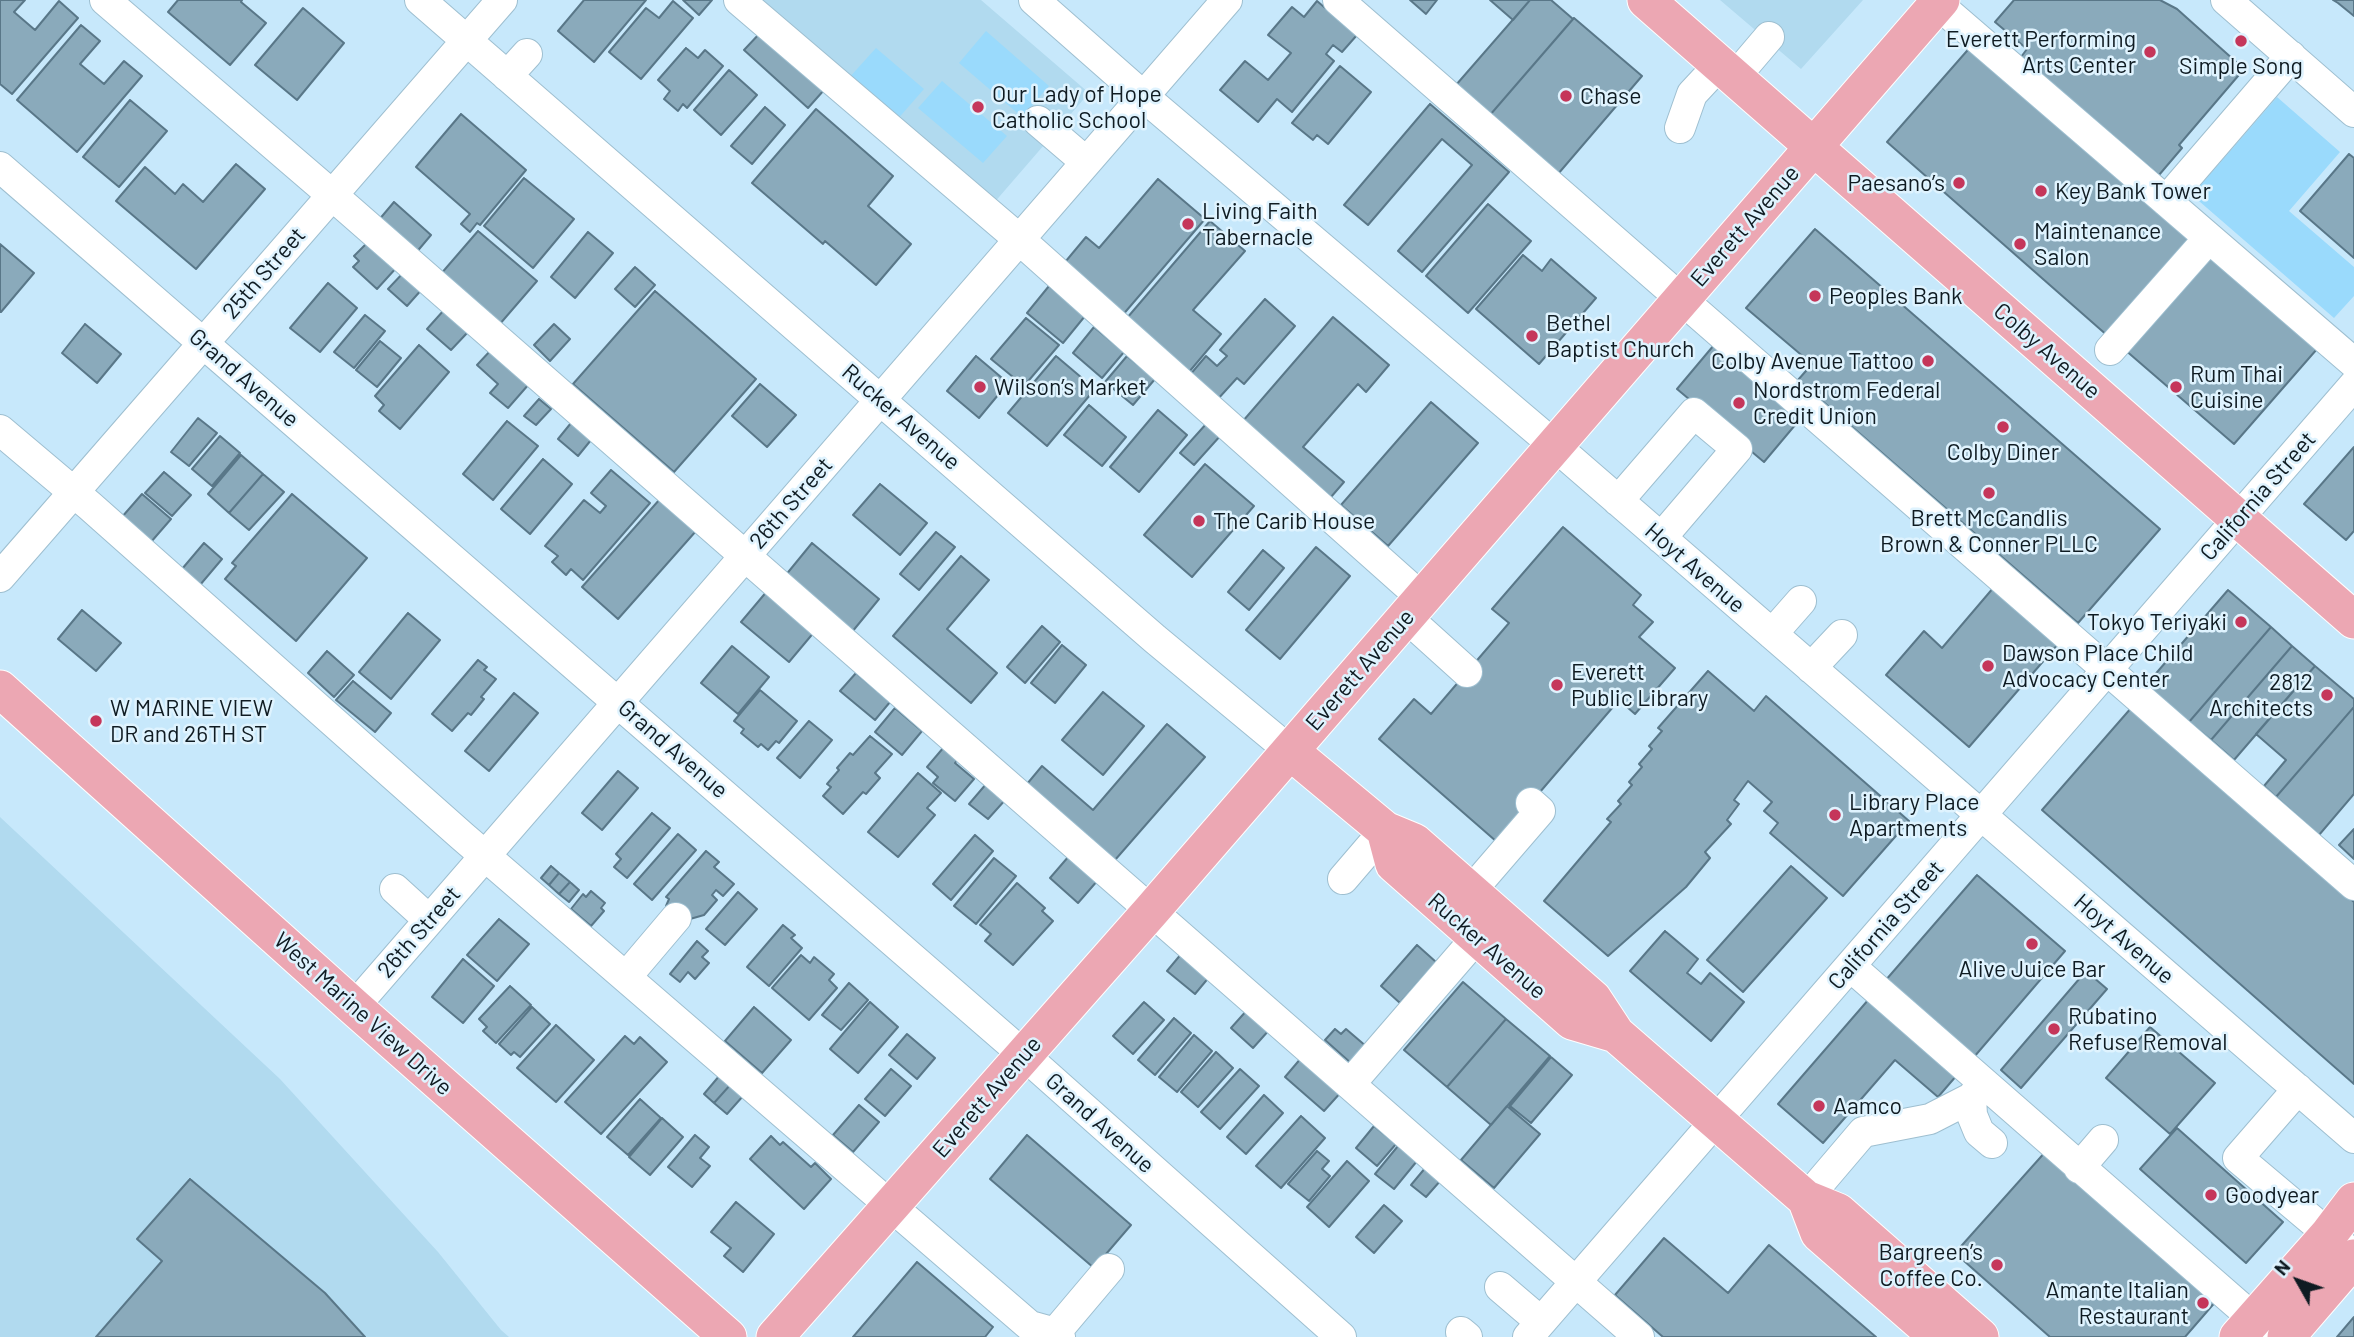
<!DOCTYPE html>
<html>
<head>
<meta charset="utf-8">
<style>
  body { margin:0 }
  #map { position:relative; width:2354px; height:1337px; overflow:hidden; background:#c7e8fb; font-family:Barlow,sans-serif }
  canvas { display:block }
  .north { position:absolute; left:2263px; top:1246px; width:70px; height:70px; -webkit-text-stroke:5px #dff3fe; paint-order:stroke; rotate:310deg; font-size:19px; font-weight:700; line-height:28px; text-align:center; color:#0f1b22 }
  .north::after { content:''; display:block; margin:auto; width:24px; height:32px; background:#0f1b22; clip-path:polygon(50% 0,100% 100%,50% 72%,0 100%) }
</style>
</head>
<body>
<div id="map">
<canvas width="2354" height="1337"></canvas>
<div class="north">N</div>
</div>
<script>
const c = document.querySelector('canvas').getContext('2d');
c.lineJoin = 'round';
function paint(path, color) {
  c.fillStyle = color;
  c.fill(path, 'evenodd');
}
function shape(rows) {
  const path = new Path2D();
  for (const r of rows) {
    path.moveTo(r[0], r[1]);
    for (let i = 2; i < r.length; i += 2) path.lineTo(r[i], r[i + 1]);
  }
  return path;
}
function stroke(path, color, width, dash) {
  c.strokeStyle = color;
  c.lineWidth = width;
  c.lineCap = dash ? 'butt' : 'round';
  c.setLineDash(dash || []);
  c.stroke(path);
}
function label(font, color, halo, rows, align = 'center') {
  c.font = font + ' Barlow,sans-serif';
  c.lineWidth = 5;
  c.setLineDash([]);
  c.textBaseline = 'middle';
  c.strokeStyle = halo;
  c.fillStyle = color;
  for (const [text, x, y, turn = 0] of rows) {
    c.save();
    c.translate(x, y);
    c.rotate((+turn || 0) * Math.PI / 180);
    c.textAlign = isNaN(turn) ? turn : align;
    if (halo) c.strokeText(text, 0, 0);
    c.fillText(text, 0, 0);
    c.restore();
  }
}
paint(shape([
  [756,0,981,0,1089,93,993,204],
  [1720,0,1863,0,1801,69],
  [0,817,280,1079,438,1252,501,1330,509,1337,0,1337]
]), '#b1daef');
paint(shape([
  [986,31,1049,86,1022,117,959,63],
  [876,48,924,89,896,121,848,79],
  [942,81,1007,136,983,163,918,108],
  [2277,97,2340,152,2289,211,2354,267,2354,296,2334,318,2192,195]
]), '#9adafc');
const building = shape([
  [0,0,25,0,14,12,35,30,59,1,78,18,12,94,0,84,0,0],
  [178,0,242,0,241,2,266,23,230,65,168,12,178,0],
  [584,0,646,0,594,62,558,31,584,0],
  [683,0,712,0,699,15,683,0],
  [1410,0,1437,0,1426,14,1410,0],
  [1490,0,1530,0,1513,20,1490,0],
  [1530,0,1551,0,1573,19,1490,115,1456,85,1530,0],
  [2014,0,2160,0,2177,9,2244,69,2179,145,2182,148,2159,175,2021,57,2027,49,1995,22,2014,0],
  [2333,0,2354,0,2354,16,2338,3,2333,0],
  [673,1,693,18,641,79,609,52,646,8,659,18,673,1],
  [1317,1,1357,35,1342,52,1333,45,1326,54,1334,61,1292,112,1277,99,1258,122,1220,90,1245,61,1268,80,1291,53,1268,35,1292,7,1304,17,1317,1],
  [303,8,344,43,297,100,255,65,303,8],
  [1574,18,1642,76,1558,174,1490,115,1574,18],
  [81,25,100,41,80,64,104,84,124,61,142,76,77,152,17,100,81,25],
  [761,32,824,90,808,108,744,50,761,32],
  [1973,44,2195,240,2109,337,1887,142,1973,44],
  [686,48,698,58,705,50,723,66,687,108,683,104,678,111,664,99,670,91,658,80,686,48],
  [1340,66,1371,92,1328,144,1317,135,1313,140,1292,123,1340,66],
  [729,70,757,95,721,135,694,110,729,70],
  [130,100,167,131,119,187,83,157,130,100],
  [1430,104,1509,172,1422,272,1398,251,1472,165,1442,139,1368,225,1344,205,1430,104],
  [765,107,785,125,752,164,731,146,765,107],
  [816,109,893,176,868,206,911,244,876,285,825,241,823,244,752,183,816,109],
  [461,114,526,170,480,225,477,223,470,232,461,224,470,214,416,167,461,114],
  [2349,154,2354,158,2354,258,2300,211,2349,154],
  [236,164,265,189,196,269,116,201,145,167,175,194,183,184,203,202,236,164],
  [524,178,574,219,533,268,484,226,524,178],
  [1158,179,1205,219,1121,317,1061,267,1086,237,1099,248,1158,179],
  [394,202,431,235,415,254,378,221,394,202],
  [1488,204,1531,241,1468,313,1426,276,1488,204],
  [1210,221,1245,251,1193,310,1221,334,1189,372,1127,318,1210,221],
  [1815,229,2160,529,2078,623,1798,380,1812,364,1746,308,1815,229],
  [478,231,537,281,499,325,440,275,478,231],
  [588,232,613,253,575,298,551,277,588,232],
  [369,241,397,267,377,289,353,267,359,261,354,256,369,241],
  [0,244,34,273,1,312,0,312,0,244],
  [2207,254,2317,349,2234,444,2124,349,2207,254],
  [1523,255,1542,271,1551,259,1596,298,1539,364,1476,309,1523,255],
  [635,267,655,285,635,307,615,289,635,267],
  [404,272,423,288,407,306,388,289,404,272],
  [328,283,357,308,320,352,290,328,328,283],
  [1049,286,1085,316,1063,343,1027,313,1049,286],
  [655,291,756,379,674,472,573,384,655,291],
  [1265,299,1295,326,1244,384,1237,378,1217,400,1189,376,1206,356,1217,366,1227,356,1220,350,1265,299],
  [444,310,468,332,451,350,427,329,444,310],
  [365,315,385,331,354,368,334,352,365,315],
  [1333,317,1389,365,1366,392,1358,384,1303,447,1344,482,1331,497,1243,421,1333,317],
  [1026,318,1059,345,1024,386,991,359,1026,318],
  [85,324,121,354,97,383,62,353,85,324],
  [554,324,570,339,550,361,534,345,554,324],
  [1094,327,1124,352,1102,378,1073,353,1094,327],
  [380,341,401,358,377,387,356,370,380,341],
  [419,345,449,372,400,429,379,411,384,405,375,396,419,345],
  [1714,345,1801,418,1764,462,1677,389,1714,345],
  [491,350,529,384,508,408,490,393,498,384,477,365,491,350],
  [976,356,1008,383,979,418,947,391,976,356],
  [1056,356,1095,389,1047,446,1008,413,1056,356],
  [1127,356,1155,379,1133,405,1105,382,1127,356],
  [760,384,796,415,767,447,732,416,760,384],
  [539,399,551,409,536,425,524,416,539,399],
  [1431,402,1478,443,1388,546,1341,505,1431,402],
  [1089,405,1126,437,1102,466,1064,435,1089,405],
  [1158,410,1187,435,1139,492,1110,467,1158,410],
  [198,418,217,433,189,466,171,452,198,418],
  [507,421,538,446,493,500,463,474,507,421],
  [571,423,591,440,578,456,558,439,571,423],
  [1207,423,1221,435,1194,465,1180,453,1207,423],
  [220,436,240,453,212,486,192,469,220,436],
  [2354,447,2354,531,2346,540,2304,504,2354,447],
  [241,455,263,474,229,513,208,494,241,455],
  [543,459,572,484,530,534,501,509,543,459],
  [1205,464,1254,506,1192,577,1144,535,1205,464],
  [611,470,650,503,583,580,571,569,566,575,552,562,558,556,545,546,584,500,600,513,606,506,591,493,611,470],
  [164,472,191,495,172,516,145,493,164,472],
  [263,474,284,492,249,530,229,513,263,474],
  [880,484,927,523,900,555,853,515,880,484],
  [142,494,171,519,151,542,122,517,142,494],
  [292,494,367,558,296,641,225,579,236,566,232,563,292,494],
  [660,499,696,531,618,619,582,587,660,499],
  [1563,527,1641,595,1633,605,1653,622,1639,637,1675,668,1635,714,1619,700,1497,842,1379,739,1414,699,1431,714,1509,623,1492,609,1563,527],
  [936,532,955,547,919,590,900,574,936,532],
  [204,543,222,559,200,585,182,569,204,543],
  [812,543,879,599,852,632,785,576,812,543],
  [1316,547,1350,576,1280,659,1246,630,1316,547],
  [1263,550,1284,568,1249,610,1228,592,1263,550],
  [961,556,989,580,947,629,997,673,971,703,893,636,961,556],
  [1994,587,2059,643,1969,747,1886,675,1924,631,1942,648,1994,587],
  [768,590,815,631,789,662,741,622,768,590],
  [2228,590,2271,627,2189,722,2146,685,2228,590],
  [82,610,121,643,96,671,58,639,82,610],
  [408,613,440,640,391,699,359,672,408,613],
  [1042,626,1060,642,1025,683,1007,667,1042,626],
  [2271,627,2292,646,2211,740,2189,722,2271,627],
  [1062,645,1086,665,1055,703,1031,683,1062,645],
  [732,646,769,677,738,714,701,683,732,646],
  [2292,646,2315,666,2234,760,2211,740,2292,646],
  [327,651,354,675,334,697,308,673,327,651],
  [478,660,487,667,484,670,496,679,481,697,484,699,471,715,468,713,452,731,432,714,478,660],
  [2315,666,2354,699,2354,707,2276,797,2264,786,2286,760,2256,734,2315,666],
  [1708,671,1754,711,1766,696,1909,821,1843,896,1770,833,1778,823,1764,811,1772,802,1748,781,1734,800,1739,804,1727,820,1731,824,1705,852,1710,858,1686,887,1608,956,1544,901,1611,822,1607,819,1621,804,1618,801,1632,785,1629,782,1642,767,1639,764,1652,749,1649,746,1662,731,1658,728,1708,671],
  [856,673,890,702,875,720,840,691,856,673],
  [353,681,391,713,375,732,336,700,353,681],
  [760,690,797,721,779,743,776,741,768,750,761,744,758,747,741,733,744,729,734,721,760,690],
  [1103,692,1144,726,1103,775,1062,740,1103,692],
  [514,693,538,713,489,771,465,751,514,693],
  [2132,707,2354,902,2354,1084,2042,810,2132,707],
  [2354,707,2354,794,2319,835,2276,797,2354,707],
  [895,708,922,731,902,755,875,732,895,708],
  [809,721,832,740,800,778,777,758,809,721],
  [1167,724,1205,757,1115,860,1027,784,1042,766,1093,810,1167,724],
  [870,736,892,754,875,773,880,778,866,794,863,792,843,814,823,796,831,787,827,784,839,770,837,768,850,753,853,755,870,736],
  [944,747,958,759,955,763,974,779,955,801,933,783,938,777,927,767,944,747],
  [618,771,638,788,602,830,582,813,618,771],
  [918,773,941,793,927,808,935,815,898,857,868,832,918,773],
  [987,783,1006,799,988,819,969,804,987,783],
  [652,813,670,828,627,878,614,867,621,859,616,854,652,813],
  [2354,829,2354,859,2339,845,2354,829],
  [678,834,696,850,652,900,634,884,678,834],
  [975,835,993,851,951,900,933,884,975,835],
  [706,851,719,862,714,867,734,884,723,896,716,890,712,895,717,900,704,915,683,921,666,906,669,899,666,897,706,851],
  [1069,856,1098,880,1078,903,1050,878,1069,856],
  [994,858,1016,876,976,924,954,906,994,858],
  [551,866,559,873,549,885,541,878,551,866],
  [1791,866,1827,898,1743,992,1707,960,1791,866],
  [559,873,570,882,559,894,549,885,559,873],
  [1977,875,2065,951,1974,1057,1885,981,1977,875],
  [570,882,579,890,569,902,559,894,570,882],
  [1017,883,1045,908,1042,911,1053,921,1013,965,985,941,991,934,980,925,1017,883],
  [591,891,605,903,601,908,604,911,591,926,571,909,583,894,586,897,591,891],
  [738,892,757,909,725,945,706,929,738,892],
  [499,919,529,944,497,981,467,955,499,919],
  [783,925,795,935,791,938,802,948,769,986,747,967,783,925],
  [1665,931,1698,959,1687,973,1701,984,1710,973,1744,1002,1711,1041,1630,971,1665,931],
  [697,941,708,951,702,957,709,963,695,979,688,972,680,982,670,974,697,941],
  [1417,945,1436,962,1400,1003,1381,986,1417,945],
  [1182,953,1210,976,1195,994,1167,971,1182,953],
  [801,955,810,963,814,957,834,974,829,980,837,988,809,1020,772,988,801,955],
  [463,959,494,986,463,1023,432,997,463,959],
  [2086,971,2107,989,2021,1088,2001,1070,2086,971],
  [1463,982,1506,1019,1447,1087,1404,1050,1463,982],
  [849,983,868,1000,841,1030,822,1015,849,983],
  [510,986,531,1005,496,1043,483,1031,487,1027,479,1019,510,986],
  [1869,999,1957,1075,1938,1097,1895,1060,1823,1143,1778,1104,1869,999],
  [870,1002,898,1027,858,1073,830,1049,870,1002],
  [1144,1002,1164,1020,1133,1054,1113,1036,1144,1002],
  [532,1007,550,1024,520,1057,514,1052,511,1055,499,1044,532,1007],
  [754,1007,791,1040,762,1073,725,1041,754,1007],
  [1248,1009,1270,1029,1253,1048,1231,1028,1248,1009],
  [1174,1018,1191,1033,1155,1075,1138,1060,1174,1018],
  [1506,1019,1550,1056,1491,1125,1447,1087,1506,1019],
  [556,1025,594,1060,556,1102,517,1068,556,1025],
  [2150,1027,2215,1083,2170,1134,2106,1078,2150,1027],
  [1335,1029,1341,1034,1346,1029,1367,1047,1352,1064,1325,1040,1335,1029],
  [907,1034,935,1058,917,1079,889,1055,907,1034],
  [1194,1035,1212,1051,1177,1092,1159,1077,1194,1035],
  [625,1036,634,1044,640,1037,667,1062,601,1134,565,1102,625,1036],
  [1216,1052,1233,1068,1198,1107,1181,1092,1216,1052],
  [1302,1057,1342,1091,1324,1111,1285,1077,1302,1057],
  [1551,1057,1572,1075,1531,1123,1510,1106,1551,1057],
  [891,1069,911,1086,885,1116,865,1099,891,1069],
  [1240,1069,1259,1086,1220,1129,1201,1112,1240,1069],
  [720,1075,731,1084,714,1103,704,1094,720,1075],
  [731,1084,743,1096,727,1114,714,1103,731,1084],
  [1264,1095,1283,1113,1246,1154,1227,1137,1264,1095],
  [640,1099,661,1118,628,1155,607,1137,640,1099],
  [859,1105,879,1122,853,1152,833,1135,859,1105],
  [1507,1106,1540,1134,1494,1188,1461,1160,1507,1106],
  [1301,1116,1325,1138,1281,1188,1256,1166,1301,1116],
  [662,1118,683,1137,650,1175,629,1157,662,1118],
  [1374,1126,1396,1144,1377,1166,1356,1148,1374,1126],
  [2177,1128,2283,1222,2246,1263,2140,1169,2177,1128],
  [695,1135,709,1147,700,1158,710,1166,692,1187,668,1167,695,1135],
  [1027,1135,1131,1225,1094,1268,990,1179,1027,1135],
  [771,1136,780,1145,783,1142,811,1167,815,1163,831,1179,804,1209,750,1159,771,1136],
  [1398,1146,1417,1161,1394,1189,1375,1174,1398,1146],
  [2047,1150,2217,1300,2185,1337,2050,1337,1955,1253,2047,1150],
  [1317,1151,1329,1161,1322,1169,1330,1176,1309,1201,1288,1184,1317,1151],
  [1347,1161,1369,1181,1329,1227,1307,1207,1347,1161],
  [1426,1167,1441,1180,1426,1197,1411,1185,1426,1167],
  [190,1179,325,1293,365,1337,96,1337,162,1261,137,1239,190,1179],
  [736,1202,774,1234,743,1272,724,1256,731,1248,711,1232,736,1202],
  [1384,1205,1402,1221,1374,1253,1356,1237,1384,1205],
  [1664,1238,1728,1293,1769,1245,1876,1337,1663,1337,1615,1295,1664,1238],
  [917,1262,993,1327,985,1337,853,1337,917,1262],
  [2354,1317,2354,1337,2337,1337,2354,1317]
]);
paint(building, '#8aaabb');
stroke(building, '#597788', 2);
const minor = shape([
  [105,0,332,195,1639,1337],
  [420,0,1155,639,1290,751],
  [739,0,1020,240,1422,598],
  [1034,0,1143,96,1554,445,2354,1138],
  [1338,0,2354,885],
  [1933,0,2354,363],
  [2226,0,2354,112],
  [507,76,527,54],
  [1735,77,1769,37],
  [1038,121,1086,162],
  [1680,128,1692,94,1720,64],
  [0,167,1024,1055,1341,1337],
  [2166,201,2291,56],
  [2110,350,2209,238],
  [0,430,90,506,462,836,1030,1326,1055,1333,1060,1337],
  [1618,501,1694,413,1737,449,1661,538],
  [0,577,502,0],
  [1406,617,1467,672],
  [1772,634,1801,601],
  [1811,668,1842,635],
  [1343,879,1385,830],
  [395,889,429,920],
  [1471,891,1540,811,1531,803],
  [1850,966,2269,1332],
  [626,977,676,918],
  [354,1007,1227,0],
  [1350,1084,1477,937],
  [1984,1084,1971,1098,1972,1115,1979,1132,1992,1143],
  [2298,1089,2238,1158,2345,1248],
  [2079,1168,2103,1140],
  [1806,1199,1863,1132,1930,1119,1971,1098],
  [1500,1287,1541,1322],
  [1461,1332,1467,1337],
  [1055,1333,1109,1269],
  [1528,1337,2354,385]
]);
const major = shape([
  [1646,0,2354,620],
  [0,689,354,1007,728,1337],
  [1290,751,1385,830,1414,842,1593,999,1616,1034,1806,1199,1838,1212,1980,1337],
  [1385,830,1394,864,1572,1021,1616,1034],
  [1806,1199,1819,1233,1938,1337],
  [775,1337,1151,911,1941,0],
  [2238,1337,2329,1234,2354,1201],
  [2286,1337,2354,1258]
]);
stroke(minor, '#9ebfd0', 32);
stroke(major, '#fff', 39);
stroke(minor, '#fff', 30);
stroke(major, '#eca7b3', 37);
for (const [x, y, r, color] of [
  [2241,41,7,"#c5365a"],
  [2150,52,7,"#c5365a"],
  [1566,96,7,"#c5365a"],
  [978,107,7,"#c5365a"],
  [1959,183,7,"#c5365a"],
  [2041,191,7,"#c5365a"],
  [1188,224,7,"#c5365a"],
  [2020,244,7,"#c5365a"],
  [1815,296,7,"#c5365a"],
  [1532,336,7,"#c5365a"],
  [1928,361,7,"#c5365a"],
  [980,387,7,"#c5365a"],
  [2176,387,7,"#c5365a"],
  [1739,403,7,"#c5365a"],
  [2003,427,7,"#c5365a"],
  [1989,493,7,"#c5365a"],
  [1199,521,7,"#c5365a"],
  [2241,622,7,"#c5365a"],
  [1988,666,7,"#c5365a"],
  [1557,685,7,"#c5365a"],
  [2327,695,7,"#c5365a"],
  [96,721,7,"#c5365a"],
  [1835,815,7,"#c5365a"],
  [2032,944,7,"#c5365a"],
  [2054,1029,7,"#c5365a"],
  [1819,1106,7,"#c5365a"],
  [2211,1195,7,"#c5365a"],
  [1997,1265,7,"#c5365a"],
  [2203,1303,7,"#c5365a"]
]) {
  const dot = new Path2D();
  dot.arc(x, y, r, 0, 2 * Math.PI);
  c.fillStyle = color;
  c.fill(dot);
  stroke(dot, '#dff3fe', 2.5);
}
label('23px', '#0f1b22', '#dff3fe', [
  ["Everett Performing",2136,39,"right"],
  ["Arts Center",2136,65,"right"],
  ["Simple Song",2241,66,"center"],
  ["Our Lady of Hope",992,94],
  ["Catholic School",992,120],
  ["Chase",1580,96],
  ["Paesano’s",1945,183,"right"],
  ["Key Bank Tower",2055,191],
  ["Living Faith",1202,211],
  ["Tabernacle",1202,237],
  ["Maintenance",2034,231],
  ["Salon",2034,257],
  ["Peoples Bank",1829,296],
  ["Bethel",1546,323],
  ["Baptist Church",1546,349],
  ["Colby Avenue Tattoo",1914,361,"right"],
  ["Rum Thai",2190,374],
  ["Cuisine",2190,400],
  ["Wilson’s Market",994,387],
  ["Nordstrom Federal",1753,390],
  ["Credit Union",1753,416],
  ["Colby Diner",2003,452,"center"],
  ["Brett McCandlis",1989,518,"center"],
  ["Brown & Conner PLLC",1989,544,"center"],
  ["The Carib House",1213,521],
  ["Tokyo Teriyaki",2227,622,"right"],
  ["Dawson Place Child",2002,653],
  ["Advocacy Center",2002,679],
  ["Everett",1571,672],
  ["Public Library",1571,698],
  ["2812",2313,682,"right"],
  ["Architects",2313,708,"right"],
  ["W MARINE VIEW",110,708],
  ["DR and 26TH ST",110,734],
  ["Library Place",1849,802],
  ["Apartments",1849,828],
  ["Alive Juice Bar",2032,969,"center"],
  ["Rubatino",2068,1016],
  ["Refuse Removal",2068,1042],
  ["Aamco",1833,1106],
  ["Goodyear",2225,1195],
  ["Bargreen’s",1983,1252,"right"],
  ["Coffee Co.",1983,1278,"right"],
  ["Amante Italian",2189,1290,"right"],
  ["Restaurant",2189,1316,"right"]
], 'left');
label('23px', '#0f1b22', '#dff3fe', [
  ["Everett Avenue",1745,226,-49],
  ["25th Street",264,273,-49],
  ["Colby Avenue",2047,351,41],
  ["Grand Avenue",244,378,41],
  ["Rucker Avenue",901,417,41],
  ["California Street",2258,496,-49],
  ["26th Street",791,503,-49],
  ["Hoyt Avenue",1695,568,41],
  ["Everett Avenue",1360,670,-49],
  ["Grand Avenue",673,749,41],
  ["California Street",1886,925,-49],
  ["26th Street",419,932,-49],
  ["Hoyt Avenue",2124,939,41],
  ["Rucker Avenue",1487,946,41],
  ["West Marine View Drive",363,1014,42],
  ["Everett Avenue",987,1097,-49],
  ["Grand Avenue",1100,1123,42]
]);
</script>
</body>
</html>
